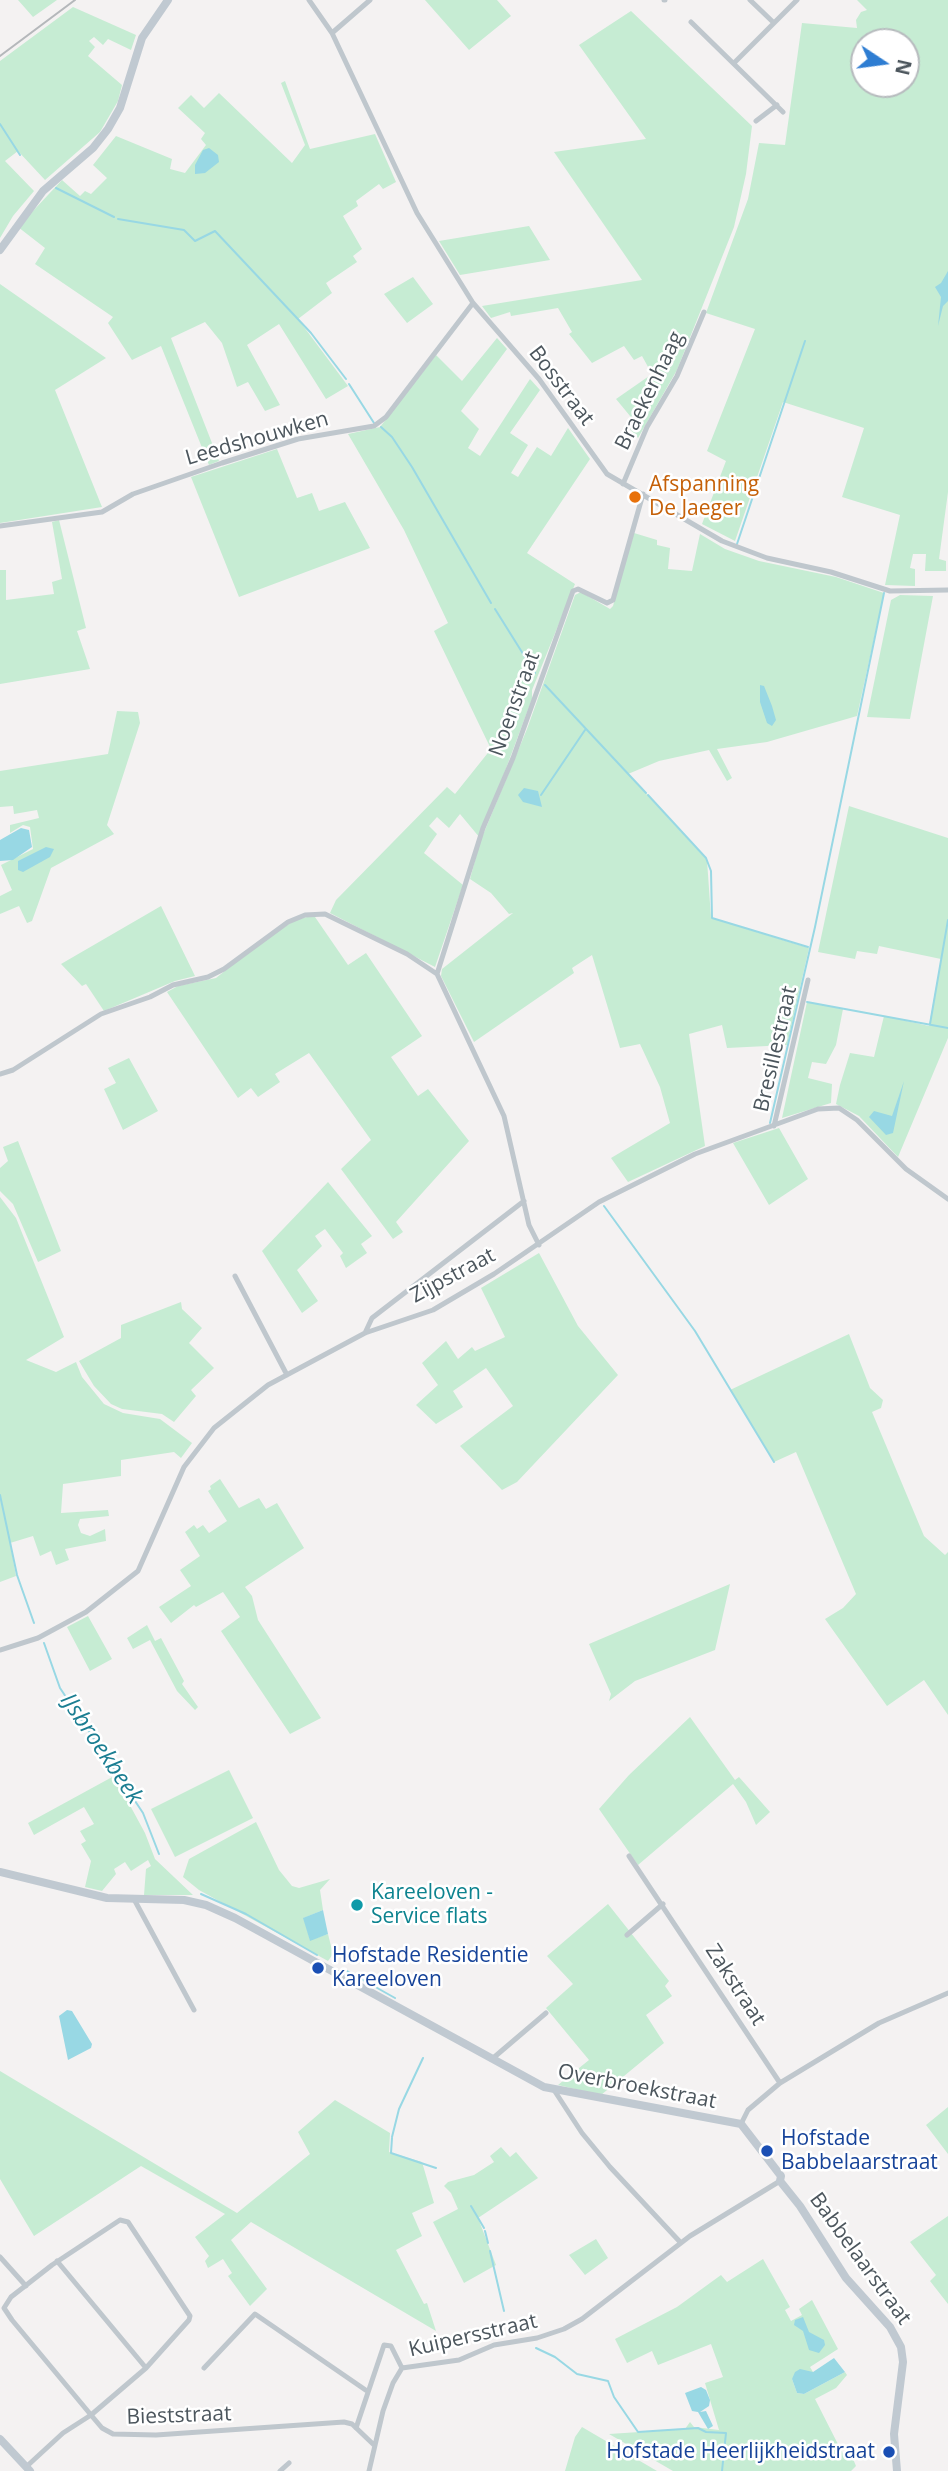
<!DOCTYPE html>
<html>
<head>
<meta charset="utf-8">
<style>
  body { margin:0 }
  #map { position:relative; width:948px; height:2471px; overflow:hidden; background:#f4f2f2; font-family:"Open Sans",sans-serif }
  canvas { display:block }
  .north { position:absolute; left:850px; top:28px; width:70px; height:70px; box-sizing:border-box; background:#fff; border:2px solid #b7bbbe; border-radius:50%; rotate:103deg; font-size:19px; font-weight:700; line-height:28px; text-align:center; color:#4c565d }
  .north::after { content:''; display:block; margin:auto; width:24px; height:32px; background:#2e7dd2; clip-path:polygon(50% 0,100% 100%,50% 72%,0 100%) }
</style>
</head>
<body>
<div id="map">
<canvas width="948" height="2471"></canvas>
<div class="north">N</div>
</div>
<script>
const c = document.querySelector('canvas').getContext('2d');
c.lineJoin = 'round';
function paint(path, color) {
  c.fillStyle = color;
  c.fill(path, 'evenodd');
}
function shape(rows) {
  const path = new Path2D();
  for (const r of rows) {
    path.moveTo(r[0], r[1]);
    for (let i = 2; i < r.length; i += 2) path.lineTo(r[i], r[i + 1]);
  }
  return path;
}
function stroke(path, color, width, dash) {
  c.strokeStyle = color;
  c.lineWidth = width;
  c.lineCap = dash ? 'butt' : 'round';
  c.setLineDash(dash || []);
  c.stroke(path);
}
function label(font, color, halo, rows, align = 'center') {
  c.font = font + ' "Open Sans",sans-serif';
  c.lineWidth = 5;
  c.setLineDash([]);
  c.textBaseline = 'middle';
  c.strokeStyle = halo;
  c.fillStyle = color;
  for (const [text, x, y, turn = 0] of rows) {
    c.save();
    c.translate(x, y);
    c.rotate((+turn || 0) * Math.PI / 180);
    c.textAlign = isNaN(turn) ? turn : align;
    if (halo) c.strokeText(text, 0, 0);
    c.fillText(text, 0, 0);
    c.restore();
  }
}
paint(shape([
  [18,0,57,0,33,17],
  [425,0,497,0,511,16,469,50],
  [857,0,948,0,948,492,939,559,946,561,946,571,925,571,926,554,913,554,910,568,915,569,915,586,885,585,900,515,842,497,864,428,783,402,735,541,702,524,726,461,707,451,755,329,706,313,748,199,759,143,785,145,802,23,857,28,856,20,861,12,867,10],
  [864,42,906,42,906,84,864,84],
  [73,7,136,35,131,50,108,39,103,45,94,37,89,41,95,47,88,56,122,85,118,101,100,132,45,180,18,151,5,161,34,191,13,216,0,238,0,61],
  [631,11,752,126,746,174,734,227,677,370,638,438,628,427,635,422,616,399,652,374,642,356,634,360,624,346,592,363,569,334,572,332,558,308,511,316,510,312,491,318,482,306,642,280,554,152,646,139,579,45],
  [285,81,310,149,375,134,396,182,383,189,379,184,356,201,358,206,343,216,362,249,353,256,357,262,326,283,332,293,298,319,348,386,326,399,279,324,247,345,280,405,265,411,248,382,237,387,222,343,205,322,171,338,219,461,209,465,161,346,132,360,108,323,113,317,35,264,45,248,18,227,62,180,80,196,85,191,91,194,107,178,93,165,116,136,172,159,170,169,185,173,206,145,201,139,205,133,178,108,191,95,204,108,219,93,292,163,305,145,281,83],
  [529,226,550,260,460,275,439,241],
  [413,277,433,304,407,323,384,294],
  [0,284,106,358,55,390,102,507,0,523],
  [497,338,507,349,461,411,479,429,468,448,480,456,530,379,540,390,510,433,528,445,511,473,518,477,537,447,551,456,568,428,590,459,527,553,575,584,532,690,532,699,480,838,460,814,449,828,437,817,429,826,437,834,424,853,463,885,435,967,330,913,336,900,447,787,455,794,491,749,434,631,448,623,404,530,348,434,380,427,436,355,462,381],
  [277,449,297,498,312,493,319,511,345,502,370,548,239,597,191,477],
  [59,520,86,628,77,631,90,669,0,684,0,570,6,570,6,600,54,594,52,582,62,579,52,522],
  [634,533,657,540,657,545,670,548,668,569,692,571,700,534,725,549,759,561,836,577,884,593,857,716,767,742,717,749,732,778,727,781,709,750,659,761,628,774,707,860,711,918,809,948,787,1045,727,1048,722,1025,689,1034,705,1146,628,1182,611,1158,670,1123,660,1087,640,1044,620,1048,592,955,572,968,574,973,474,1042,441,976,442,969,513,913,509,914,491,893,470,879,480,842,527,729,575,595,581,592,610,609,613,606],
  [900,595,933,596,910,719,867,717,891,600],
  [117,711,138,712,140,723,107,825,114,834,51,868,32,921,27,923,19,906,0,914,0,896,12,890,1,865,33,849,30,827,23,825,10,833,10,825,39,818,37,810,14,814,13,806,0,807,0,771,108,754],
  [849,806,948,838,948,1038,898,1157,859,1116,836,1104,840,1085,850,1053,874,1057,884,1016,929,1026,941,959,879,946,877,954,857,951,855,959,818,952],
  [161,906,195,976,175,981,104,1011,86,984,82,986,61,964],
  [307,917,315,917,348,965,366,953,422,1036,391,1057,418,1096,428,1089,469,1141,396,1222,403,1232,393,1239,341,1169,371,1140,309,1053,275,1074,280,1082,258,1097,251,1088,238,1098,167,992,178,986,216,978,256,946,295,920],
  [807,1002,843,1009,836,1045,826,1064,812,1062,808,1078,832,1084,831,1103,782,1118],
  [129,1058,158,1111,123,1130,104,1089,116,1083,108,1068],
  [779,1128,808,1179,769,1205,733,1143],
  [18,1141,61,1251,38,1262,13,1204,0,1191,0,1168,8,1161,3,1147],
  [328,1182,372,1236,361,1244,367,1253,346,1268,340,1256,343,1253,325,1229,315,1236,322,1246,297,1270,318,1301,302,1313,262,1251],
  [0,1197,16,1218,64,1337,26,1360,56,1372,76,1362,82,1377,104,1404,123,1413,160,1419,192,1443,181,1458,174,1452,121,1460,121,1476,63,1484,61,1513,108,1510,109,1516,80,1519,78,1525,81,1533,90,1536,105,1529,106,1541,65,1549,69,1560,56,1565,51,1551,40,1556,33,1536,10,1543,16,1576,0,1582],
  [539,1253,578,1326,618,1375,517,1482,502,1490,460,1446,513,1406,486,1368,453,1391,463,1407,436,1424,416,1405,438,1385,422,1363,446,1341,458,1359,472,1347,475,1351,505,1337,481,1288],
  [181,1302,182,1309,202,1328,189,1343,214,1368,191,1390,196,1396,174,1422,162,1414,122,1409,111,1404,94,1386,79,1361,121,1338,121,1325],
  [849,1334,870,1388,883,1400,881,1408,872,1412,924,1536,945,1555,948,1552,948,1715,924,1680,887,1706,825,1619,843,1608,856,1594,796,1452,774,1462,730,1390],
  [220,1479,239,1508,259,1498,266,1509,277,1503,304,1548,245,1587,252,1596,258,1620,321,1718,290,1734,221,1631,240,1617,223,1592,196,1607,194,1605,171,1623,159,1607,191,1586,180,1570,200,1556,185,1532,194,1525,197,1529,203,1525,209,1533,227,1521,208,1491,211,1489,210,1486],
  [730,1584,715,1650,635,1681,609,1701,611,1694,589,1644],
  [88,1616,112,1659,90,1671,67,1627],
  [147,1625,155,1641,161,1638,184,1681,182,1684,198,1707,195,1710,177,1691,150,1640,133,1649,127,1638],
  [690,1717,735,1780,739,1777,770,1812,756,1825,746,1802,733,1784,638,1865,599,1809,629,1775],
  [229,1770,253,1818,175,1857,151,1809],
  [114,1776,145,1833,155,1859,193,1895,144,1895,146,1869,151,1866,148,1860,131,1871,125,1862,114,1869,116,1874,102,1891,85,1887,91,1861,81,1844,86,1841,80,1831,94,1824,84,1807,34,1835,28,1823],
  [256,1822,279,1870,292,1886,299,1888,330,1879,320,1890,323,1910,304,1918,310,1940,328,1934,333,1954,328,1961,199,1890,183,1877,189,1859],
  [608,1904,669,1981,665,1986,672,1996,646,2015,664,2043,601,2095,558,2085,589,2060,546,2008,573,1984,547,1956],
  [0,2071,237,2213,310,2154,298,2132,335,2100,390,2133,389,2152,422,2162,434,2203,412,2213,422,2236,396,2250,424,2304,427,2303,436,2331,251,2222,231,2240,267,2289,250,2306,228,2276,232,2273,223,2259,208,2268,205,2261,209,2256,195,2237,225,2214,141,2166,34,2236,0,2179],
  [948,2107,948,2154,926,2125],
  [501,2147,510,2157,516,2152,538,2178,478,2218,496,2265,464,2283,433,2222,458,2209,451,2193,444,2186,448,2182,474,2175,494,2162,490,2156],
  [948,2216,948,2304,930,2281,936,2275,910,2242],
  [596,2239,608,2258,585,2275,569,2255],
  [763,2259,790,2307,785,2310,791,2321,802,2315,799,2309,812,2300,838,2349,810,2367,813,2372,792,2379,797,2393,804,2394,845,2372,847,2375,836,2388,815,2399,844,2456,851,2454,856,2466,851,2471,673,2471,609,2434,685,2429,690,2422,694,2427,719,2430,705,2383,723,2377,711,2344,658,2365,652,2351,627,2363,615,2339,677,2307,721,2275,727,2282],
  [582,2427,657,2471,565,2471,575,2437]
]), '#c6ecd3');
paint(shape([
  [209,148,218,155,219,162,205,173,195,174,195,165,203,150],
  [948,271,948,301,943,306,938,326,941,297,935,287,941,283],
  [760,685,764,686,772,706,776,720,772,726,767,723,760,702],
  [524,788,538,791,542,807,523,802,518,795],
  [21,828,29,830,32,847,13,860,0,861,0,840],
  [46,847,54,849,50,857,23,872,18,870,18,861],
  [904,1081,893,1133,886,1135,869,1117,874,1111,892,1116],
  [323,1910,328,1934,310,1941,303,1918],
  [67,2010,72,2011,92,2044,91,2048,68,2060,59,2016],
  [803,2317,809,2332,824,2340,825,2345,819,2353,809,2350,803,2331,794,2325,795,2320],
  [834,2358,845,2372,804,2394,797,2393,792,2379,795,2372,800,2369,813,2372],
  [701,2387,706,2390,710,2400,709,2406,700,2412,706,2411,713,2426,708,2429,698,2412,692,2411,685,2393]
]), '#98d8e4');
stroke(shape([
  [0,124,20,155],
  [56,188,114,217],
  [118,219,184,230,195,241,215,231,311,333,346,379],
  [349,384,374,423],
  [381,427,392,437,412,467,491,603],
  [737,544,805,341],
  [495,609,535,673],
  [545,685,646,793],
  [541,795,585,730],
  [648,795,706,858,711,871,712,918,808,947],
  [807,1002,948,1028],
  [930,1024,948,920],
  [770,1123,815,927,884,593],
  [604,1206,695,1331,774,1462],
  [0,1495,17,1575,34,1623],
  [44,1643,60,1688,143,1813,159,1854],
  [201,1894,246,1914,317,1955],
  [347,1971,395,1998],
  [392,2137,399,2109,423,2058],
  [392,2138,391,2153,436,2168],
  [471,2206,484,2228],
  [485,2231,488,2243],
  [490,2251,504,2311],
  [536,2348,555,2357,577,2374,608,2381,614,2397,638,2432,698,2428,706,2432,726,2433,722,2471]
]), '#98d8e4', 2);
stroke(shape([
  [309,0,332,33,417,213,473,303,539,379,607,474,722,541,767,558,831,572,890,591,948,590],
  [664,0,665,0],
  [750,0,774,23],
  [691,22,783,112],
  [332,33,370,0],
  [734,63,797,0],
  [756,121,777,105],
  [623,484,647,427,677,376,704,312],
  [0,526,102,512,133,494,222,463,298,439,374,426,386,417,473,303],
  [437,974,483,828,513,758,573,591,578,589,607,603,613,600,643,494],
  [0,1074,13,1070,101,1014,150,997,173,985,208,977,224,969,288,922,305,915,325,914,407,954,437,974,504,1116,529,1225,539,1245],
  [774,1126,808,980],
  [235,1276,287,1375],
  [365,1333,372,1318,524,1201],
  [0,1650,38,1638,86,1612,138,1571,184,1467,214,1428,268,1385,365,1333,433,1310,494,1274,599,1202,695,1154,818,1109,839,1108,857,1120,906,1169,948,1199],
  [629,1856,780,2083],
  [135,1901,194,2010],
  [627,1935,663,1904],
  [492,2059,546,2013],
  [554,2090,582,2133,610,2167,681,2243],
  [741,2124,748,2110,780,2083,879,2023,948,1993],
  [0,2257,26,2286],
  [57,2261,146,2368],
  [204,2368,255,2314,367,2391],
  [356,2428,384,2345,391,2346,402,2368],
  [26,2467,63,2433,91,2415,146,2368,189,2320,190,2316,128,2222,120,2220,52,2265,11,2297,4,2308,12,2320,91,2415,102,2428,113,2434,156,2435,344,2422,352,2424,374,2445],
  [280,2471,289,2463],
  [369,2471,383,2411,393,2383,402,2368,459,2360,494,2345,537,2338,564,2329,582,2319,690,2236,780,2181]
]), '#bfc7cd', 5);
stroke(shape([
  [0,250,43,191,93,148,108,129,120,108,142,38,168,0],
  [0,1872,107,1898,184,1900,206,1905,235,1918,544,2087,741,2124,781,2176,780,2181,800,2206,846,2278,890,2327,901,2347,903,2362,894,2434,897,2471],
  [0,2439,30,2471]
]), '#c0c9d1', 8);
stroke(shape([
  [0,56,75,0]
]), '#b5b8bb', 2);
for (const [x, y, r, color] of [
  [635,497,7,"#e8710a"],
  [357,1905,7,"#0f9aa8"],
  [318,1968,7,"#1a4fb4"],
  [767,2151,7,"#1a4fb4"],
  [889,2452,7,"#1a4fb4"]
]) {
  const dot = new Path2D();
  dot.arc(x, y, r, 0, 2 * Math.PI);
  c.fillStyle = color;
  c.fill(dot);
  stroke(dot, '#fff', 2.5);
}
label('21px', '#4c565d', '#fff', [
  ["Bosstraat",561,386,53],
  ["Braekenhaag",650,391,-64],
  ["Leedshouwken",257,439,-16],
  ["Noenstraat",515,704,-70],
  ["Bresillestraat",776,1049,-77],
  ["Zijpstraat",453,1276,-28],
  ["Zakstraat",735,1985,57],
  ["Overbroekstraat",637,2087,11],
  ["Babbelaarstraat",860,2259,54],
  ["Kuipersstraat",473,2336,-13],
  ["Bieststraat",179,2416,-2]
]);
label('21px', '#c56008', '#fff', [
  ["Afspanning",649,485],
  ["De Jaeger",649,509]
], 'left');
label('21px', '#0d838f', '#fff', [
  ["Kareeloven -",371,1893],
  ["Service flats",371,1917]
], 'left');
label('21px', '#164399', '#fff', [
  ["Hofstade Residentie",332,1956],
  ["Kareeloven",332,1980],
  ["Hofstade",781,2139],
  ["Babbelaarstraat",781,2163],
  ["Hofstade Heerlijkheidstraat",875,2452,"right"]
], 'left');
label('italic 23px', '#1b7e92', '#fff', [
  ["IJsbroekbeek",101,1749,56]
]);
</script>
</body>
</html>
